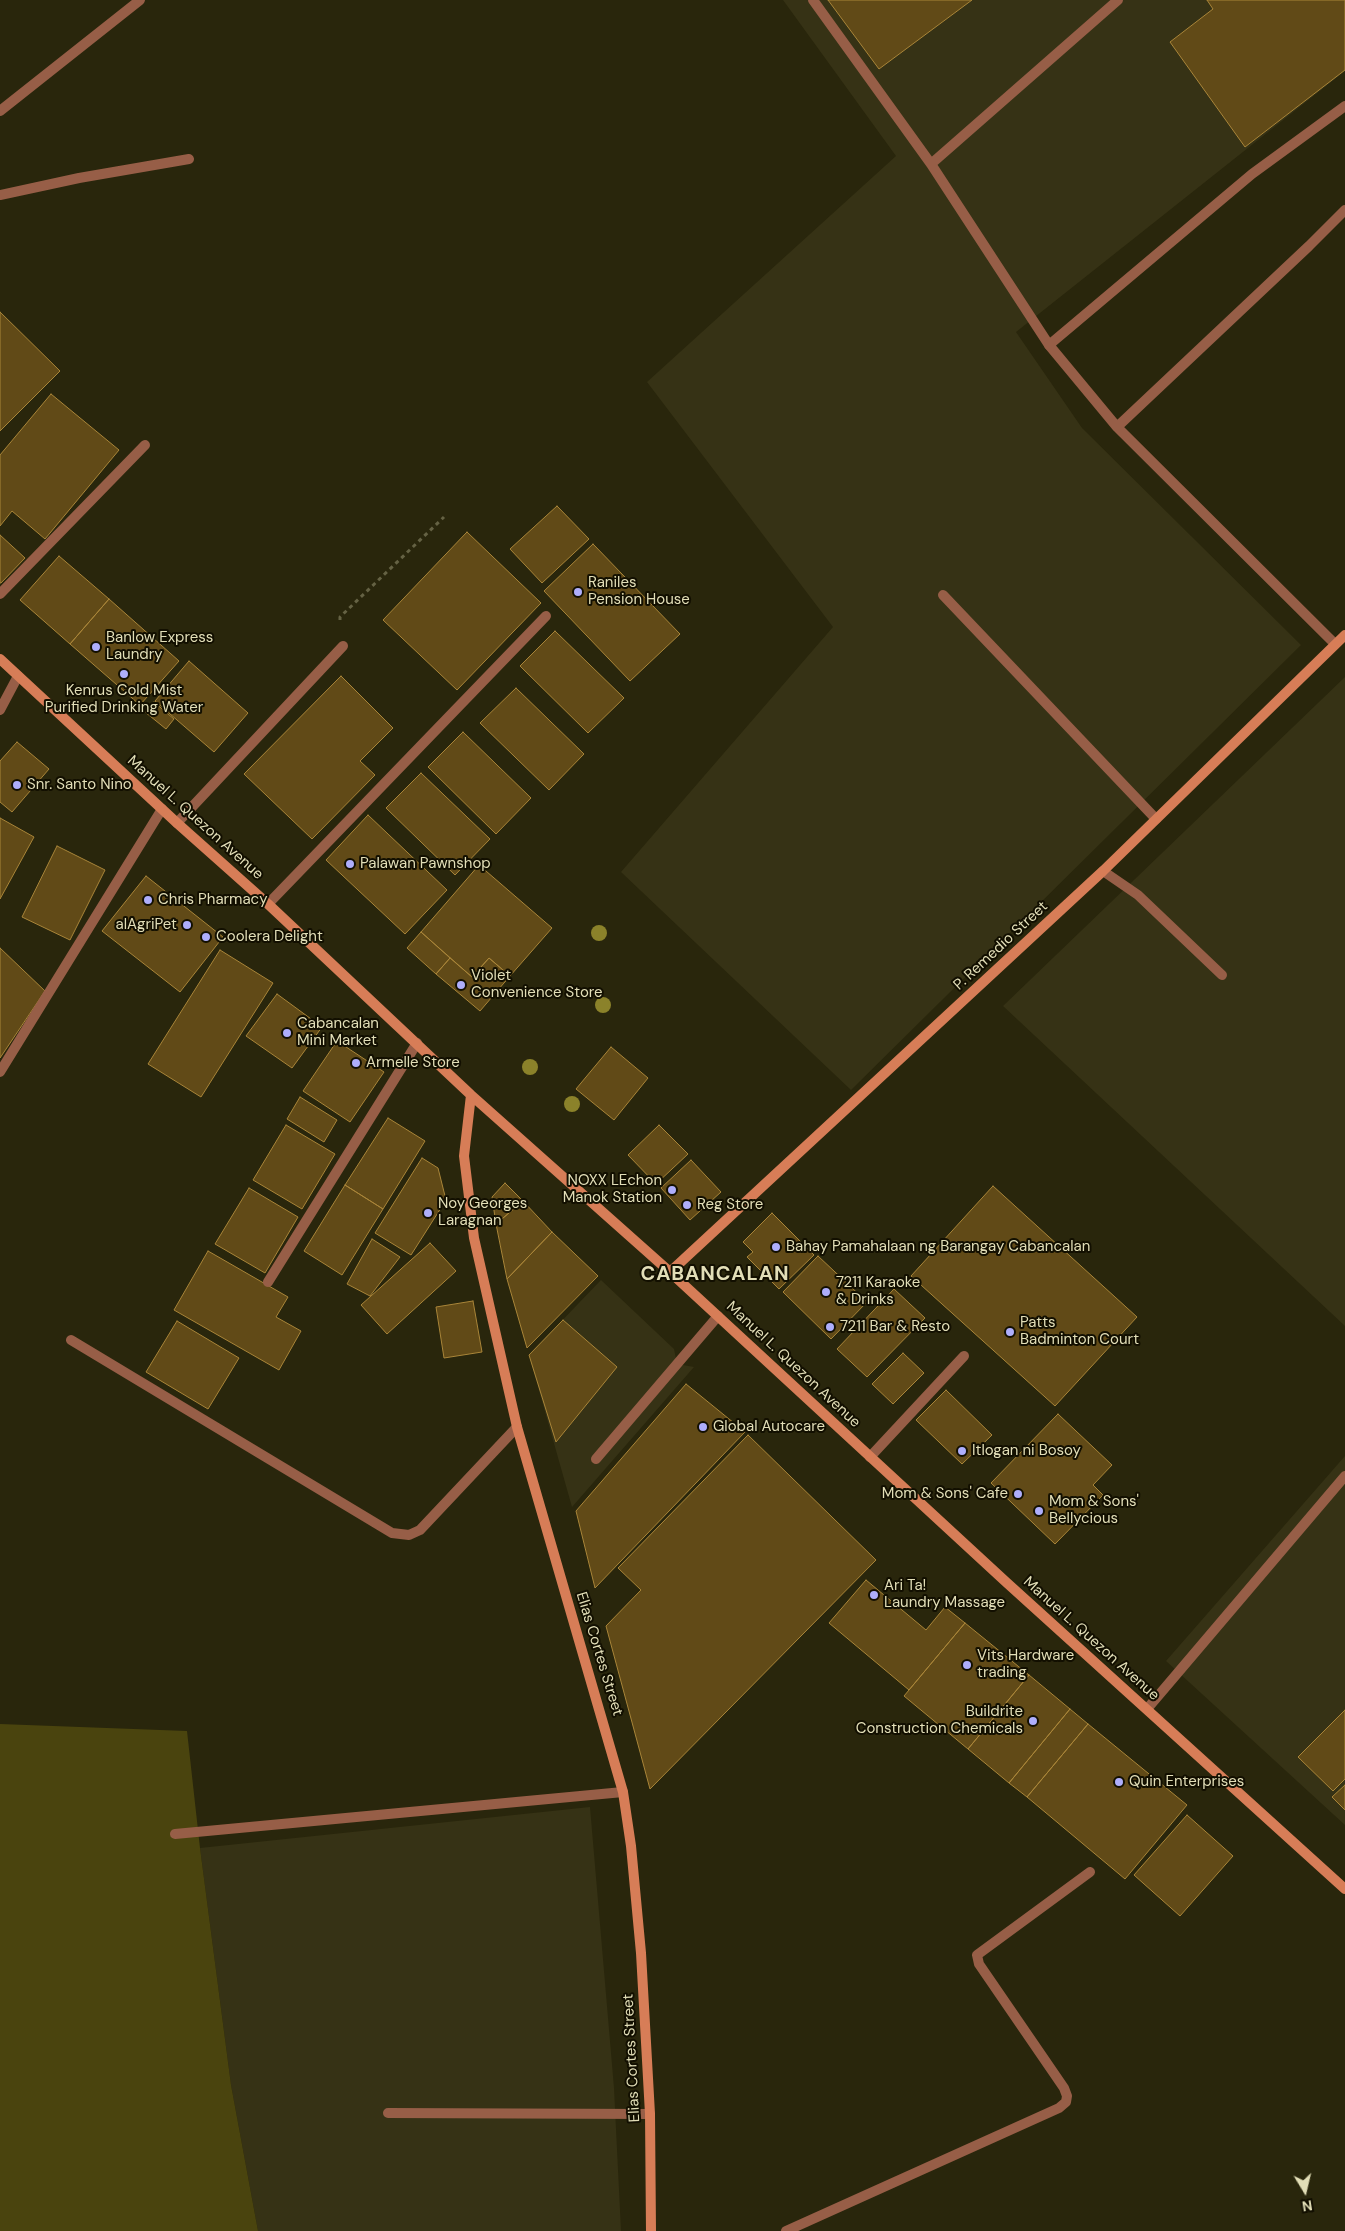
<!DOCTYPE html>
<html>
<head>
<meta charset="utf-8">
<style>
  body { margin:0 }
  #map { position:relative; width:1345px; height:2231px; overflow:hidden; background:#29260c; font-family:"DM Sans",sans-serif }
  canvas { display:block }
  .north { position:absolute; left:1280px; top:2166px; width:50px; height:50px; -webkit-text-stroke:4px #120f00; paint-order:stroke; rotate:171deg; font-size:14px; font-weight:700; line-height:20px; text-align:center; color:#e2deb7 }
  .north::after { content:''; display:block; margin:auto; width:18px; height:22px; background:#e2deb7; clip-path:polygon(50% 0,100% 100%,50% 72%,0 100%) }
</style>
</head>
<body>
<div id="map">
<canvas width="1345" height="2231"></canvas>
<div class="north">N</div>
</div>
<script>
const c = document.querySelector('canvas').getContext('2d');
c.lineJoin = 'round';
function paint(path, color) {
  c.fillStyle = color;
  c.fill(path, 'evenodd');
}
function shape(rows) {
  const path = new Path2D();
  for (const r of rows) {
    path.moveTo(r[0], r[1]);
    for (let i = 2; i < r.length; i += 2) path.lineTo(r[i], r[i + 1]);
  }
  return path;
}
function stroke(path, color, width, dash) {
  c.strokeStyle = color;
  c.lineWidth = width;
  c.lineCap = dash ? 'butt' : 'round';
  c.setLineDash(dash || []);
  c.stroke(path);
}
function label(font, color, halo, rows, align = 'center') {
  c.font = font + ' "DM Sans",sans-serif';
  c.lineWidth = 4;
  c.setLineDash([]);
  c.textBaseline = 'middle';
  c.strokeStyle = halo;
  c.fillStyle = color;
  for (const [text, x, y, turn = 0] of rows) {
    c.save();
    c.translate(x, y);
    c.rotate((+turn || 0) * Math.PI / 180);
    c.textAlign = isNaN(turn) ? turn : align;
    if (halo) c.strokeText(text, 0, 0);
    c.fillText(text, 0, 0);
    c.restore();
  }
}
paint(shape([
  [783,0,1345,0,1345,71,1016,332,1082,428,1301,645,851,1090,621,872,833,627,647,382,896,156],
  [1345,677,1345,1326,1003,1006],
  [601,1280,674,1349,677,1364,694,1367,572,1507,529,1355],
  [1345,1456,1345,1825,1166,1661],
  [590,1807,614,2088,621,2231,258,2231,231,2085,200,1848]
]), '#363215');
paint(shape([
  [0,1724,187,1731,200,1848,231,2085,258,2231,0,2231]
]), '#4a440e');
const building = shape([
  [828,0,972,0,879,69,828,0],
  [1207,0,1345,0,1345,70,1245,147,1170,42,1213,9,1207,0],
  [0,312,60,371,0,431,0,312],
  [51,394,119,450,45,539,12,511,0,526,0,455,51,394],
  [557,506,589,539,542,583,510,549,557,506],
  [467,532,541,603,457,690,383,620,467,532],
  [0,535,25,558,1,583,0,583,0,535],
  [593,544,680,634,630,681,544,591,593,544],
  [59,556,109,599,70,644,20,600,59,556],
  [109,599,179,661,140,705,70,644,109,599],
  [555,631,624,698,588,733,520,666,555,631],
  [189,661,248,713,214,752,155,701,189,661],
  [341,676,393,728,360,761,375,775,312,839,244,774,341,676],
  [516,688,584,754,549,790,480,723,516,688],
  [154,702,174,719,166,729,145,712,154,702],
  [463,732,531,798,496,834,428,767,463,732],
  [17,742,49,769,12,812,0,802,0,761,17,742],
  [421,773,490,839,455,875,386,808,421,773],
  [368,815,447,890,405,934,326,860,368,815],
  [0,818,34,837,0,899,0,818],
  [57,846,105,870,70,940,22,917,57,846],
  [479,865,552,928,510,976,489,958,472,977,421,932,479,865],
  [146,876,223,937,180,992,102,931,146,876],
  [421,932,450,958,436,974,407,948,421,932],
  [0,948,45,991,0,1058,0,948],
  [220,950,273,983,201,1097,148,1064,220,950],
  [450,958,472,977,489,958,510,976,480,1011,436,974,450,958],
  [277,994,322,1027,292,1068,246,1036,277,994],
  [337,1041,384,1072,350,1122,303,1091,337,1041],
  [611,1047,648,1078,614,1120,576,1089,611,1047],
  [300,1097,337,1120,324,1142,287,1119,300,1097],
  [388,1118,425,1141,383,1209,345,1185,388,1118],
  [286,1125,335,1154,302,1209,253,1180,286,1125],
  [659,1125,688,1154,656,1184,628,1155,659,1125],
  [422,1158,438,1168,446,1200,411,1255,375,1233,422,1158],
  [691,1160,721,1192,690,1220,661,1188,691,1160],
  [505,1183,523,1201,496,1224,492,1197,505,1183],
  [345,1185,383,1209,342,1275,304,1251,345,1185],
  [993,1186,1137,1317,1055,1406,911,1276,993,1186],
  [249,1188,298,1217,265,1273,215,1244,249,1188],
  [523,1201,552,1232,507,1279,496,1224,523,1201],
  [772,1213,814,1255,779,1289,747,1257,753,1252,743,1242,772,1213],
  [552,1232,598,1276,527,1348,507,1279,552,1232],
  [372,1239,400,1257,370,1296,347,1284,372,1239],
  [430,1243,456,1271,387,1334,361,1305,430,1243],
  [208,1251,288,1297,276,1317,301,1331,279,1370,174,1310,208,1251],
  [818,1256,867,1302,831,1339,783,1292,818,1256],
  [894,1289,925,1318,867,1377,837,1349,894,1289],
  [473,1301,482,1352,444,1358,436,1307,473,1301],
  [563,1320,617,1367,556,1442,529,1355,563,1320],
  [177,1321,239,1358,208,1409,146,1372,177,1321],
  [903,1353,924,1373,893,1404,872,1384,903,1353],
  [686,1384,745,1432,595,1588,576,1511,686,1384],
  [946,1390,992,1435,962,1464,916,1420,946,1390],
  [1058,1414,1112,1465,1093,1485,1103,1495,1055,1544,991,1483,1058,1414],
  [748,1435,876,1560,650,1789,606,1626,641,1590,618,1568,748,1435],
  [866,1580,926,1630,945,1607,965,1623,909,1690,829,1623,866,1580],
  [965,1623,1029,1675,968,1749,904,1696,965,1623],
  [1029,1675,1070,1709,1009,1783,968,1749,1029,1675],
  [1070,1709,1088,1724,1027,1797,1009,1783,1070,1709],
  [1345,1710,1345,1779,1333,1791,1298,1757,1345,1710],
  [1088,1724,1187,1805,1125,1879,1027,1797,1088,1724],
  [1345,1785,1345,1810,1332,1797,1345,1785],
  [1187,1815,1233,1856,1180,1916,1134,1875,1187,1815]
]);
paint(building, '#614a17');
stroke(building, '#a98539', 1);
stroke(shape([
  [340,620,340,617,444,517]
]), '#656244', 3, [4, 4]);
stroke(shape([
  [813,0,931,164,1049,345],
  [0,111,140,0],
  [931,164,1118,0],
  [0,195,79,178,189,159],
  [0,594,145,445],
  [943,595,1156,819],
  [1103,871,1138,895,1222,975],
  [0,1072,162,809],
  [268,1282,417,1043],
  [71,1340,392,1533,409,1535,420,1530,517,1427],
  [870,1457,964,1356],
  [596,1459,718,1316],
  [1147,1709,1345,1476],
  [175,1834,623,1792],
  [388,2113,650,2114]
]), '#975e47', 10);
stroke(shape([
  [1117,427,1309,246,1345,210],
  [1335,644,1117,427,1049,345,1252,174,1345,106],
  [0,710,18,676],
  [177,823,343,646],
  [268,904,546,616],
  [786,2231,1059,2108,1066,2102,1067,2096,1064,2088,979,1964,977,1955,1090,1872]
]), '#975e47', 10);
stroke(shape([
  [0,659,177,823,268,904,471,1095,670,1272,1006,1582,1345,1889],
  [471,1095,464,1156,474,1238,517,1427,623,1792,631,1846,641,1953,650,2114,651,2231],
  [670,1272,1103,871,1345,635]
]), '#d77d57', 10);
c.fillStyle = '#8b822a';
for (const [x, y] of [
  [599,933],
  [603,1005],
  [530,1067],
  [572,1104]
]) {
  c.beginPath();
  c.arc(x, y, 8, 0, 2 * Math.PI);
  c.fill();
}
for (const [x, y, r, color] of [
  [578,592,5,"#aeaefb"],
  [96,647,5,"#aeaefb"],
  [124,674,5,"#aeaefb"],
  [17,785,5,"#aeaefb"],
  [350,864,5,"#aeaefb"],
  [148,900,5,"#aeaefb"],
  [187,925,5,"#aeaefb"],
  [206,937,5,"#aeaefb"],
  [461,985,5,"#aeaefb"],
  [287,1033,5,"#aeaefb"],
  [356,1063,5,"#aeaefb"],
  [672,1190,5,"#aeaefb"],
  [687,1205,5,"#aeaefb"],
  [428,1213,5,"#aeaefb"],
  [776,1247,5,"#aeaefb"],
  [826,1292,5,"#aeaefb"],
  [830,1327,5,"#aeaefb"],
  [1010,1332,5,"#aeaefb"],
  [703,1427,5,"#aeaefb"],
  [962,1451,5,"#aeaefb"],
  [1018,1494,5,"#aeaefb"],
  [1039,1511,5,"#aeaefb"],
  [874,1595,5,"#aeaefb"],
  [967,1665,5,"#aeaefb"],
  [1033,1721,5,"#aeaefb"],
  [1119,1782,5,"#aeaefb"]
]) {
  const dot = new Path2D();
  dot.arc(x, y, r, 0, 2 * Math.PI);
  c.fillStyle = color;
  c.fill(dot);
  stroke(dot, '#120f00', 2);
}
label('15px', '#e2deb7', '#120f00', [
  ["Raniles",588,583],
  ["Pension House",588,600],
  ["Banlow Express",106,638],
  ["Laundry",106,655],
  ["Kenrus Cold Mist",124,691,"center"],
  ["Purified Drinking Water",124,708,"center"],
  ["Snr. Santo Nino",27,785],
  ["Palawan Pawnshop",360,864],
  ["Chris Pharmacy",158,900],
  ["alAgriPet",177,925,"right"],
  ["Coolera Delight",216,937],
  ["Violet",471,976],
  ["Convenience Store",471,993],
  ["Cabancalan",297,1024],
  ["Mini Market",297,1041],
  ["Armelle Store",366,1063],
  ["NOXX LEchon",662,1181,"right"],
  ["Manok Station",662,1198,"right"],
  ["Noy Georges",438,1204],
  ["Laragnan",438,1221],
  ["Reg Store",697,1205],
  ["Bahay Pamahalaan ng Barangay Cabancalan",786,1247],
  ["7211 Karaoke",836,1283],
  ["& Drinks",836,1300],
  ["Patts",1020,1323],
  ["Badminton Court",1020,1340],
  ["7211 Bar & Resto",840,1327],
  ["Global Autocare",713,1427],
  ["Itlogan ni Bosoy",972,1451],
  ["Mom & Sons' Cafe",1008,1494,"right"],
  ["Mom & Sons'",1049,1502],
  ["Bellycious",1049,1519],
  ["Ari Ta!",884,1586],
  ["Laundry Massage",884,1603],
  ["Vits Hardware",977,1656],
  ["trading",977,1673],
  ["Buildrite",1023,1712,"right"],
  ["Construction Chemicals",1023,1729,"right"],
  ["Quin Enterprises",1129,1782]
], 'left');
label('15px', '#e2deb7', '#120f00', [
  ["Manuel L. Quezon Avenue",195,818,42],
  ["P. Remedio Street",1001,946,-43],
  ["Manuel L. Quezon Avenue",793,1365,43],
  ["Manuel L. Quezon Avenue",1091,1639,42],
  ["Elias Cortes Street",599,1654,73],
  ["Elias Cortes Street",632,2058,-93]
]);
c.letterSpacing = '1px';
label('bold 20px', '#e2deb7', '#120f00', [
  ["CABANCALAN",715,1275]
]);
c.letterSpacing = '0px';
</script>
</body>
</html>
